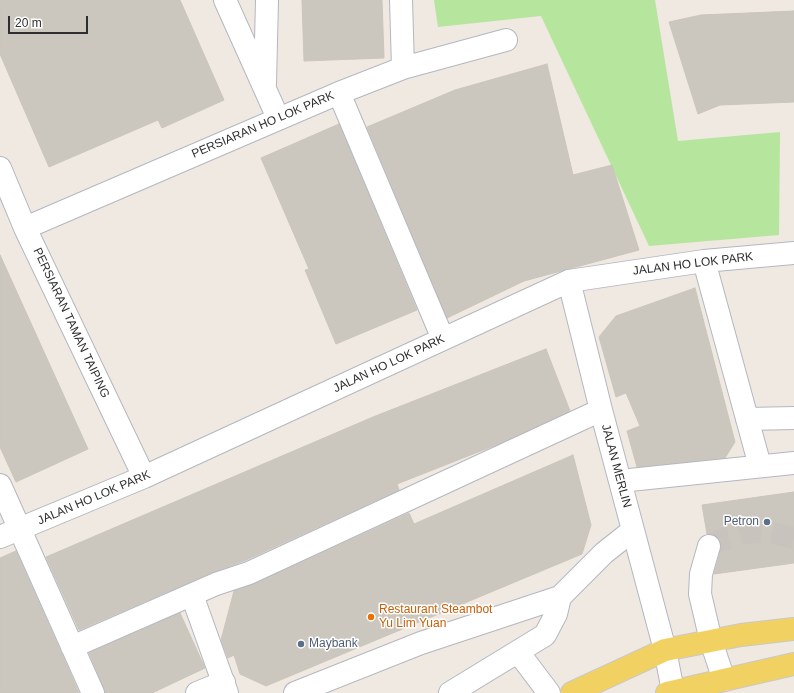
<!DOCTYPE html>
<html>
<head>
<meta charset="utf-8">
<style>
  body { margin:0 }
  #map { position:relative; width:794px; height:693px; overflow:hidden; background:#efe9e1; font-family:Helvetica,sans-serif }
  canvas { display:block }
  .scale { position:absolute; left:8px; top:16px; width:80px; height:18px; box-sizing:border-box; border:2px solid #2e2e2e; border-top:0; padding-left:5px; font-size:12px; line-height:14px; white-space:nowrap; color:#2e2e2e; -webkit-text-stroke:3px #fff; paint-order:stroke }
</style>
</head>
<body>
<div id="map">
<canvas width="794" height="693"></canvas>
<div class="scale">20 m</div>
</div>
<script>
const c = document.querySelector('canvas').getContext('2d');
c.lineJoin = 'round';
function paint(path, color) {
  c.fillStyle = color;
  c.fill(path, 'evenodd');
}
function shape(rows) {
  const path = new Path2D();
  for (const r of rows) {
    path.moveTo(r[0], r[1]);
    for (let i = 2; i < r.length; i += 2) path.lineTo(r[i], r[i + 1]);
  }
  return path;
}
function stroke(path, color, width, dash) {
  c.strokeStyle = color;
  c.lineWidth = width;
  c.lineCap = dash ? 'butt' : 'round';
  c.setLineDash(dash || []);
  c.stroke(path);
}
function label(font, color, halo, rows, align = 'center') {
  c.font = font + ' Helvetica,sans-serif';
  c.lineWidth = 3;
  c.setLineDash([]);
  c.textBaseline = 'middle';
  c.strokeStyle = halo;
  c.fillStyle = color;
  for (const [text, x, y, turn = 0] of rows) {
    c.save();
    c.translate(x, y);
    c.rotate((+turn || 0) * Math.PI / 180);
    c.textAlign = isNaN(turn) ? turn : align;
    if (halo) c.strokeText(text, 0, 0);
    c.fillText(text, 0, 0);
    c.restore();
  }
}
paint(shape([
  [434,0,655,0,678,141,780,132,779,235,649,246,541,16,438,27]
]), '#b6e59e');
const building = shape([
  [0,0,180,0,224,100,162,128,158,120,49,167,0,54,0,0],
  [302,0,382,0,384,58,304,61,302,0],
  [794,11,794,102,720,105,698,114,669,22,701,15,794,11],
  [547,64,573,175,612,165,639,250,524,281,447,318,367,127,455,90,547,64],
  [339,124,417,310,336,344,305,270,309,269,261,158,339,124],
  [0,255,88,449,16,482,0,447,0,255],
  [695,288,735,442,725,458,637,467,627,431,640,426,626,393,616,397,599,337,616,316,695,288],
  [546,349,570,411,501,443,397,484,399,490,244,561,211,573,79,630,46,557,373,417,546,349],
  [573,455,591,525,582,554,266,686,240,674,234,655,228,658,221,640,234,591,254,584,409,513,414,524,573,455],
  [794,492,794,563,714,574,721,549,721,543,718,537,713,534,707,534,702,505,794,492],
  [16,551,61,652,79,693,0,693,0,558,16,551],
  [180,613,205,668,152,693,105,693,104,688,89,653,180,613]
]);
paint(building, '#cbc7bf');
stroke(building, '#cbc5ba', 1);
stroke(shape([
  [709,546,721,540,749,532,772,533,794,538]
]), '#c8c4bd', 22, [22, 11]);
const minor = shape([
  [225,0,278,118],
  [401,0,403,68],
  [265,84,267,0],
  [339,93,443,339],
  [0,168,25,228,144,477],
  [25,228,339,93,403,68,506,40],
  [704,261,760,466],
  [569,281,601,410,665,650,673,691],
  [747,419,794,418],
  [620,481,794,463],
  [0,485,93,693],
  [0,537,144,477,569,281,704,261,794,253],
  [709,546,701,574,700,594,711,641,724,680],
  [192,595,227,693],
  [72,647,216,584,249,573,601,410],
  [518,652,549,693],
  [197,693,224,682],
  [295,693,421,643,560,597,604,553,633,530],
  [450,693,545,635,556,614,560,597]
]);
const major = shape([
  [572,693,665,650,741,635,794,629],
  [667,693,794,664]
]);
stroke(minor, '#b4b7c1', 24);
stroke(major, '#c9c9c9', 24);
stroke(minor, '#fff', 22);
stroke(major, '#f2d163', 22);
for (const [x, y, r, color] of [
  [767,522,4,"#5c6f8a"],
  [371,617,4,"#e8710a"],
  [301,644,4,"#5c6f8a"]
]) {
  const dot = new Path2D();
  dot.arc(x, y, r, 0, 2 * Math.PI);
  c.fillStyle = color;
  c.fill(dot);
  stroke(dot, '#fff', 1.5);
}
label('12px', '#2e2e2e', '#fff', [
  ["PERSIARAN HO LOK PARK",263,125,-23],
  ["JALAN HO LOK PARK",693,264,-7],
  ["PERSIARAN TAMAN TAIPING",71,323,65],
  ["JALAN HO LOK PARK",389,364,-25],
  ["JALAN MERLIN",616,466,75],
  ["JALAN HO LOK PARK",94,498,-23]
]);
label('12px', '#4e5e75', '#fff', [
  ["Petron",759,522],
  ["Maybank",309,644,"left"]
], 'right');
label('12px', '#c56008', '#fff', [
  ["Restaurant Steambot",379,610],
  ["Yu Lim Yuan",379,624]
], 'left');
</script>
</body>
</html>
